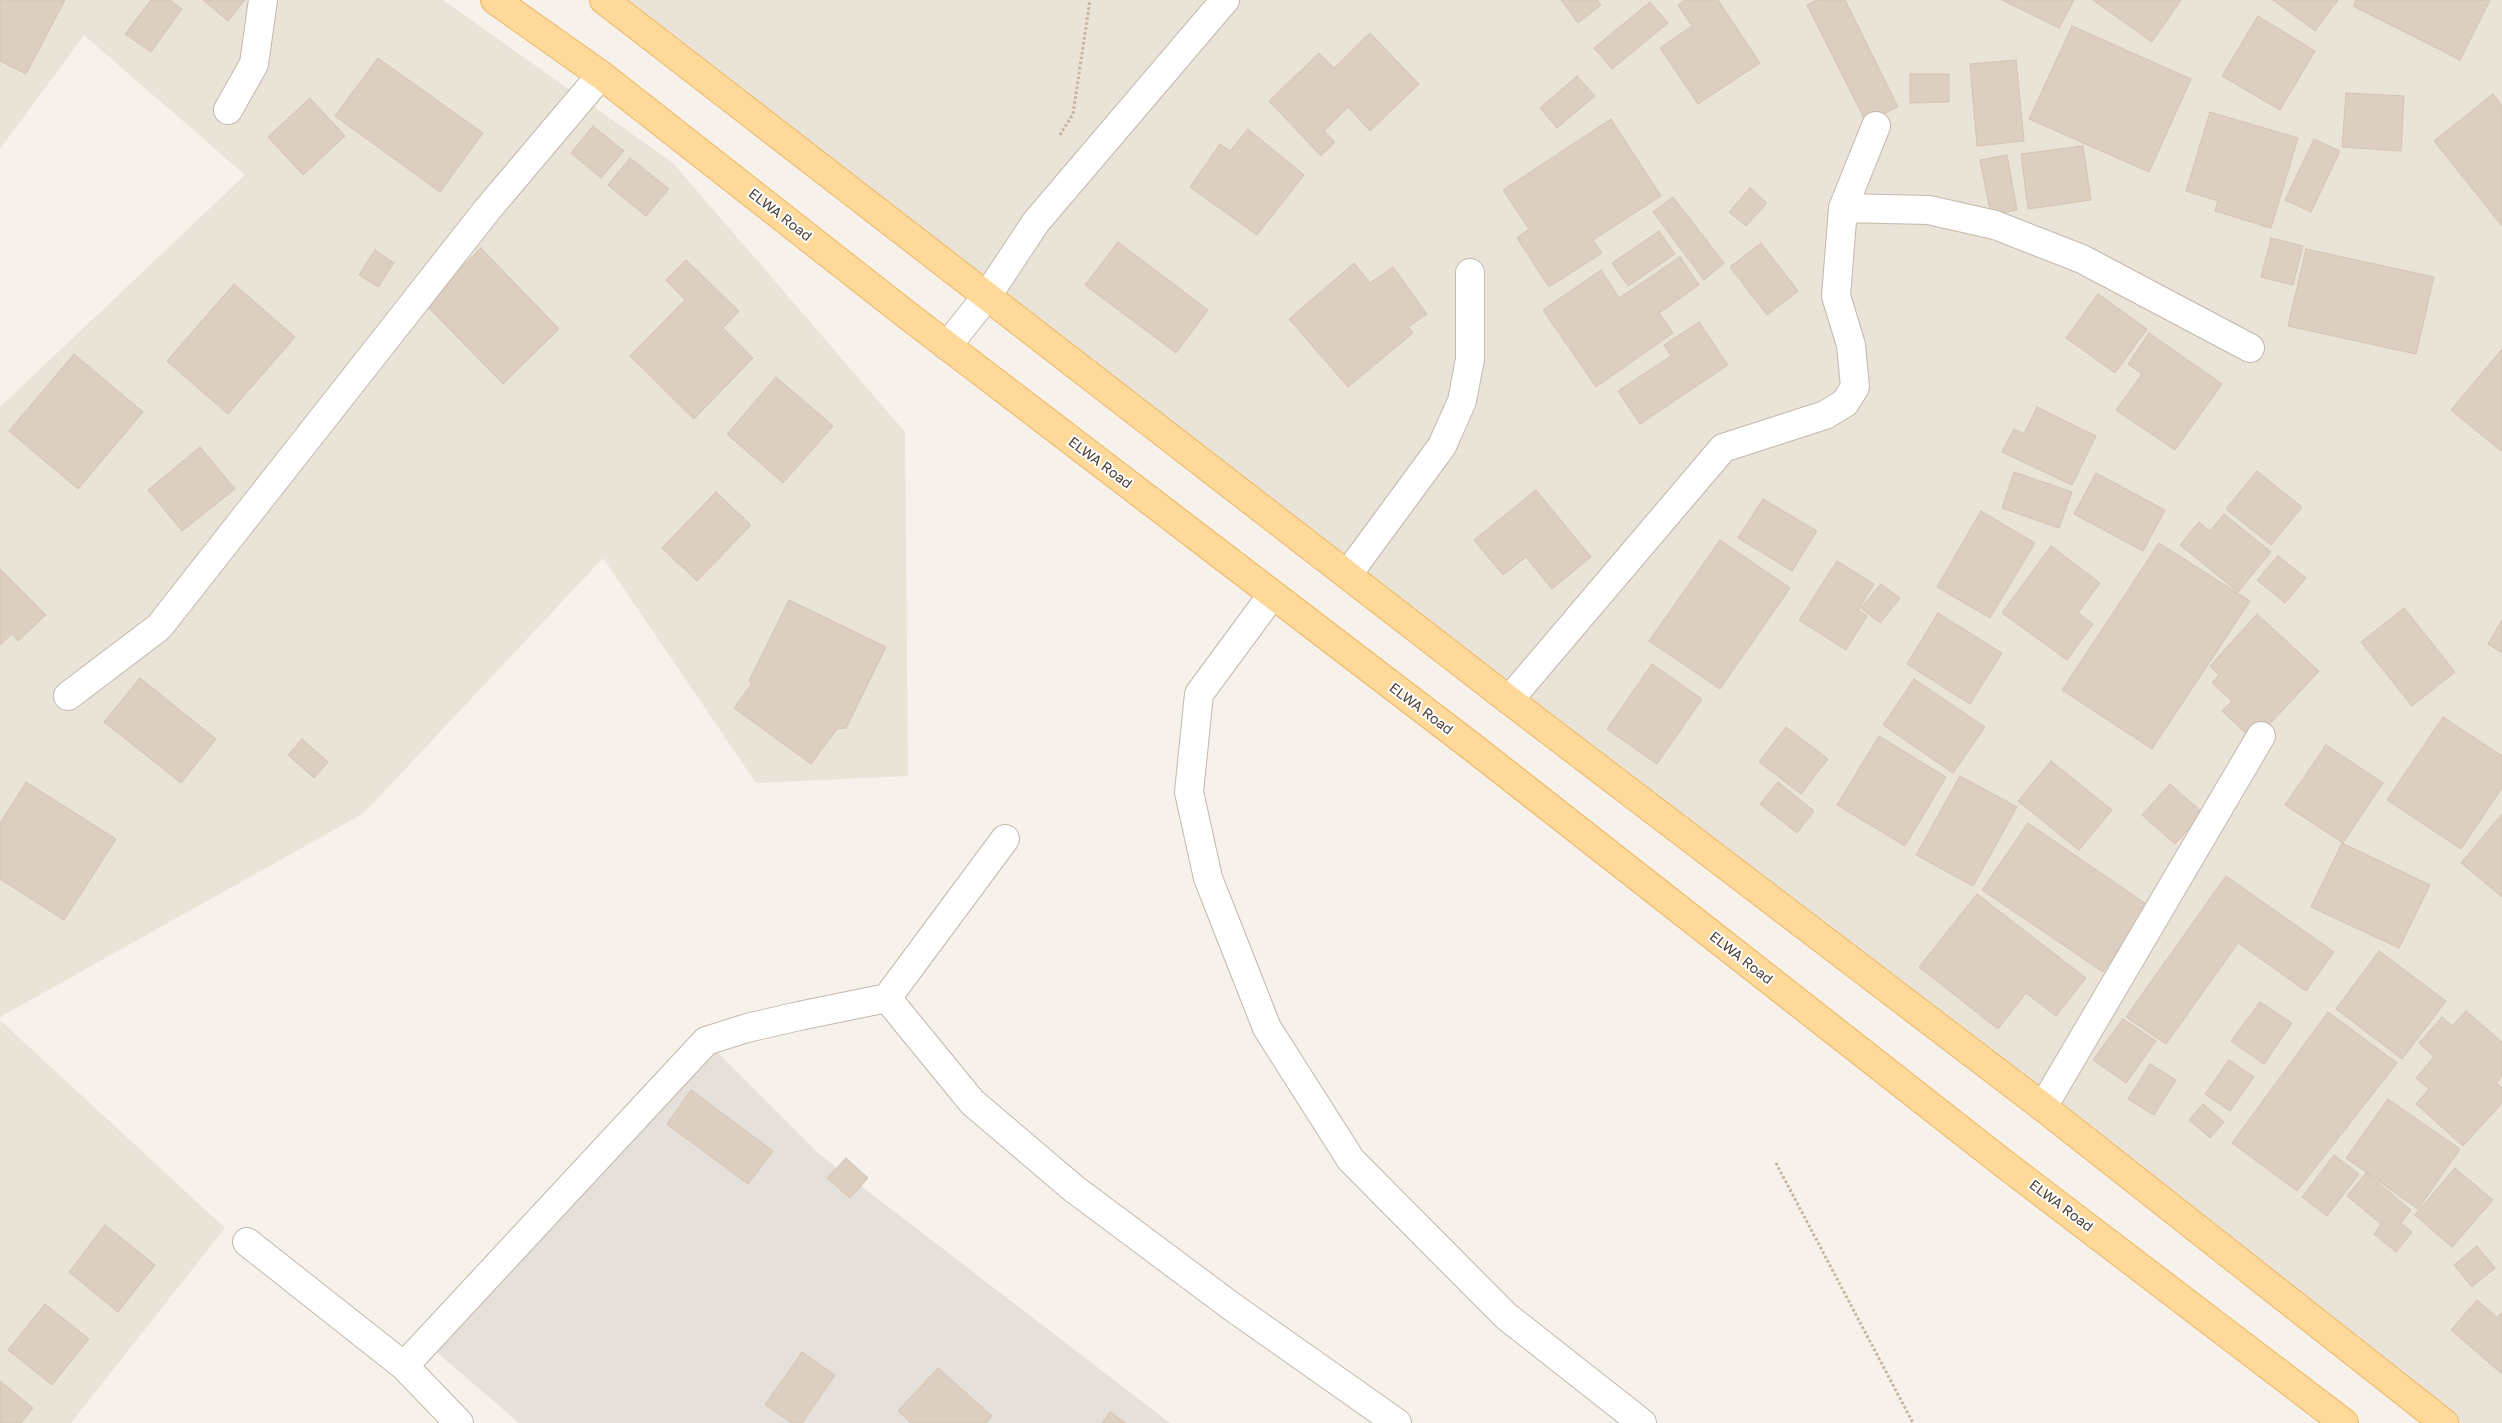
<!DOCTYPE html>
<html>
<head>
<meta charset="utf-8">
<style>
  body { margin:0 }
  canvas { display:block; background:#f6f1ea }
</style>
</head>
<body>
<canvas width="2502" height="1423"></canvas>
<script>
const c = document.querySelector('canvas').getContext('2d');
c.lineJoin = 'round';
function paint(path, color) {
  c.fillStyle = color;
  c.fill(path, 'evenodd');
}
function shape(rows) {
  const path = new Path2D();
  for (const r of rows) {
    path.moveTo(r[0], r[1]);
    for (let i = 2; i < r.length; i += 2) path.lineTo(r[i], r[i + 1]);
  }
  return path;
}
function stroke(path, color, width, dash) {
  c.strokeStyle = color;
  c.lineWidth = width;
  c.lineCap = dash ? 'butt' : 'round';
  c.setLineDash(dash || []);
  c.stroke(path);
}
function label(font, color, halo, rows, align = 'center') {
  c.font = font + ' "Golos Text",sans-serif';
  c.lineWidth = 4;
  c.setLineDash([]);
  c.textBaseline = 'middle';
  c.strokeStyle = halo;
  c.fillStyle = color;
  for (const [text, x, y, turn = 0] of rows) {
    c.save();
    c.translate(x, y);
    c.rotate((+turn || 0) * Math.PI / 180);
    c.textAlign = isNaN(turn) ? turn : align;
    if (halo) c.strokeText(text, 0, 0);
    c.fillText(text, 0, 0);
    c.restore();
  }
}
paint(shape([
  [0,0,443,0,673,163,905,432,908,776,756,783,603,558,364,813,0,1017,0,407,245,175,84,35,0,149],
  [629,0,2502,0,2502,1423,2455,1423],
  [0,1020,225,1228,71,1423,0,1423]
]), '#eae3d8');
paint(shape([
  [715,1050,818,1153,1170,1423,519,1423,433,1349]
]), '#e6e0db');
const building = shape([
  [0,0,65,0,26,74,0,61,0,0],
  [151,0,170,0,182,9,151,52,125,34,151,0],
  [203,0,245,0,228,21,203,0],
  [1561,0,1597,0,1601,5,1578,23,1561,0],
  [1685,0,1718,0,1760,63,1698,104,1660,48,1692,26,1678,5,1685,0],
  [1817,0,1845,0,1898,107,1866,122,1807,5,1817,0],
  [2002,0,2074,0,2059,28,2002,0],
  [2093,0,2181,0,2152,42,2093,0],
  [2273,0,2338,0,2315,31,2273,0],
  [2356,0,2490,0,2460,60,2353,6,2356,0],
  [1650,2,1668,23,1612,69,1594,48,1650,2],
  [2258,16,2315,51,2280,110,2222,76,2258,16],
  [2072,26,2191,79,2149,172,2029,119,2072,26],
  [1370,33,1419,84,1370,131,1348,107,1324,131,1335,142,1321,156,1269,101,1319,53,1334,68,1370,33],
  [378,58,483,133,440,192,335,116,378,58],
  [2016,60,2024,141,1977,146,1970,64,2016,60],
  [1910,74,1949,74,1949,102,1910,103,1910,74],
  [1577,76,1595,96,1557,128,1540,108,1577,76],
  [2346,93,2404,96,2401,151,2342,147,2346,93],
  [2493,94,2502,106,2502,226,2434,141,2493,94],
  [310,98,345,136,303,175,268,137,310,98],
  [2210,112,2298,138,2271,228,2215,211,2218,201,2186,191,2210,112],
  [1611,119,1661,196,1593,240,1602,253,1549,287,1517,238,1529,229,1503,190,1611,119],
  [593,126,624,151,601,178,571,153,593,126],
  [1248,129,1304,175,1257,235,1190,187,1220,144,1230,151,1248,129],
  [2314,139,2340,151,2311,212,2285,200,2314,139],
  [2083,146,2091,200,2028,209,2021,154,2083,146],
  [2007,155,2017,210,1991,215,1980,160,2007,155],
  [630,158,669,189,646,216,608,185,630,158],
  [1750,188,1767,203,1746,226,1729,212,1750,188],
  [1673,197,1724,263,1704,280,1653,212,1673,197],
  [1659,231,1675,254,1628,286,1612,263,1659,231],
  [2271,238,2303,246,2293,285,2261,277,2271,238],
  [1118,242,1208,310,1176,353,1085,285,1118,242],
  [1761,243,1798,291,1767,315,1730,267,1761,243],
  [481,248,559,329,503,384,424,303,481,248],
  [2306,249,2434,277,2416,354,2288,326,2306,249],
  [375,250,394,263,378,287,359,275,375,250],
  [1680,257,1699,285,1659,313,1673,333,1596,387,1543,310,1601,270,1619,298,1680,257],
  [686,260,739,311,723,328,753,358,694,419,630,356,685,300,666,280,686,260],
  [1354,263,1370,283,1393,267,1427,314,1408,327,1413,333,1348,387,1289,319,1354,263],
  [234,284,295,337,228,414,167,361,234,284],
  [2098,294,2147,329,2115,373,2066,338,2098,294],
  [1699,322,1728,365,1640,424,1618,391,1671,356,1664,345,1699,322],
  [2149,333,2222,384,2175,450,2116,410,2142,374,2128,364,2149,333],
  [2502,349,2502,450,2501,451,2451,410,2502,349],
  [74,354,143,412,78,489,9,431,74,354],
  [776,377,833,426,783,483,727,434,776,377],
  [2037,407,2096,436,2072,485,2002,452,2014,429,2024,434,2037,407],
  [200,447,235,489,182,531,148,490,200,447],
  [2257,471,2302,507,2271,545,2226,509,2257,471],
  [2014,472,2072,492,2059,528,2002,508,2014,472],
  [2096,473,2165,510,2143,551,2074,514,2096,473],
  [1536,490,1591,557,1552,589,1526,557,1503,575,1474,540,1536,490],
  [716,492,751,525,697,581,662,548,716,492],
  [1763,499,1817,531,1792,571,1738,538,1763,499],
  [1981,511,2035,543,1990,618,1937,587,1981,511],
  [2224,514,2271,552,2238,592,2180,545,2199,522,2210,531,2224,514],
  [1720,540,1790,588,1720,689,1649,641,1720,540],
  [2159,543,2250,601,2152,749,2062,690,2159,543],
  [2051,546,2100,583,2078,613,2093,624,2067,660,2002,613,2051,546],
  [2278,556,2306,578,2285,603,2257,580,2278,556],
  [1837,561,1874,584,1858,610,1867,616,1846,650,1799,620,1837,561],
  [0,569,46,615,18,641,12,634,0,645,0,569],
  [1881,584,1900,598,1880,623,1861,608,1881,584],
  [789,600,886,647,846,728,837,729,811,764,734,708,752,683,749,681,789,600],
  [2404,608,2455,672,2412,706,2361,642,2404,608],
  [1938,613,2002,653,1970,704,1907,664,1938,613],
  [2257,614,2319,671,2254,741,2222,711,2232,701,2212,683,2219,675,2210,666,2257,614],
  [2502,620,2502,653,2488,644,2502,620],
  [1652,664,1702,699,1657,764,1607,729,1652,664],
  [140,678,216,739,181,783,104,722,140,678],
  [1914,679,1985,727,1953,773,1883,725,1914,679],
  [2443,717,2502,756,2502,788,2461,849,2387,800,2443,717],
  [1786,727,1828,759,1801,794,1759,762,1786,727],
  [1879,736,1946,777,1905,846,1837,805,1879,736],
  [302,739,328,762,314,778,288,755,302,739],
  [2326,745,2383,783,2343,843,2285,805,2326,745],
  [2051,761,2112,810,2079,850,2018,801,2051,761],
  [1960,776,2017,807,1973,886,1916,855,1960,776],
  [26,782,116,839,64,920,0,879,0,823,26,782],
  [1778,782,1814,811,1797,833,1760,804,1778,782],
  [2170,784,2203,813,2175,844,2142,815,2170,784],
  [2502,814,2502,897,2461,863,2502,814],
  [2028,823,2149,906,2103,972,1982,890,2028,823],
  [2342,843,2430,885,2399,948,2311,907,2342,843],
  [2226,876,2334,952,2306,991,2238,943,2166,1044,2126,1017,2226,876],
  [1977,894,2086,978,2056,1016,2026,993,1998,1029,1919,967,1977,894],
  [2379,951,2446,1001,2402,1059,2336,1009,2379,951],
  [2260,1002,2292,1023,2264,1064,2231,1041,2260,1002],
  [2466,1011,2502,1042,2502,1076,2496,1083,2502,1088,2502,1103,2463,1146,2416,1104,2429,1089,2416,1078,2434,1057,2419,1043,2442,1017,2452,1026,2466,1011],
  [2328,1012,2397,1063,2297,1191,2232,1143,2328,1012],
  [2123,1019,2156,1041,2126,1083,2093,1060,2123,1019],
  [2229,1060,2254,1077,2230,1111,2205,1094,2229,1060],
  [2150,1064,2176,1080,2154,1115,2128,1099,2150,1064],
  [691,1090,773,1151,748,1184,667,1124,691,1090],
  [2388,1099,2460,1149,2418,1209,2346,1158,2388,1099],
  [2203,1104,2224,1122,2210,1138,2189,1120,2203,1104],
  [2334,1155,2359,1174,2327,1216,2302,1197,2334,1155],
  [846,1158,868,1178,850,1198,827,1178,846,1158],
  [2455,1168,2493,1200,2452,1247,2415,1215,2455,1168],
  [2366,1173,2411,1210,2401,1223,2412,1232,2396,1252,2374,1234,2381,1224,2347,1196,2366,1173],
  [105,1225,155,1265,118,1312,69,1272,105,1225],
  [2477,1246,2495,1268,2472,1287,2454,1265,2477,1246],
  [2477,1300,2497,1317,2502,1312,2502,1374,2451,1330,2477,1300],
  [45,1304,89,1339,52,1385,8,1350,45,1304],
  [802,1352,835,1375,802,1423,792,1423,765,1405,802,1352],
  [938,1368,992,1416,986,1423,911,1423,898,1411,938,1368],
  [0,1381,33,1408,21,1423,0,1423,0,1381],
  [1110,1412,1126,1423,1102,1423,1110,1412]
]);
paint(building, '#dccfc1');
stroke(building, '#d4c3b1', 1);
const minor = shape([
  [228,110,254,64,263,0],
  [1843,208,1929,210,1995,225,2082,259,2250,348],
  [947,346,987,296,1036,222,1225,0],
  [1348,574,1442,446,1462,401,1470,359,1470,273],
  [1272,595,1199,694,1189,792,1208,878,1267,1028,1351,1160,1506,1316,1642,1423],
  [68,696,159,627,487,210,601,75],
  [1509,700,1723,448,1825,415,1845,403,1855,387,1851,345,1836,296,1843,208,1876,126],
  [887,998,972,1102,1073,1188,1231,1306,1397,1423],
  [2043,1107,2261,736],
  [247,1242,404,1366,459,1423],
  [404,1366,706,1041,747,1028,799,1016,887,998,1005,839]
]);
const major = shape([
  [495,0,601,75,907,315,1471,746,2003,1163,2344,1423],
  [604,0,1509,700,2043,1107,2444,1423]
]);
stroke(minor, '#c3b8ab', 30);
stroke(major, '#edb761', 30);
stroke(shape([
  [1060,135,1073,114,1090,0],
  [1776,1163,1913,1423]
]), '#c5b39b', 3, [2.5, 2.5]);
stroke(minor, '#fff', 28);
stroke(major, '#ffd99a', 28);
label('14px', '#4b4137', '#fff', [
  ["ELWA Road",780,215,38],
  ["ELWA Road",1100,463,37],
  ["ELWA Road",1421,709,37],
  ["ELWA Road",1741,958,38],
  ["ELWA Road",2061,1206,37]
]);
</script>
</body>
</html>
